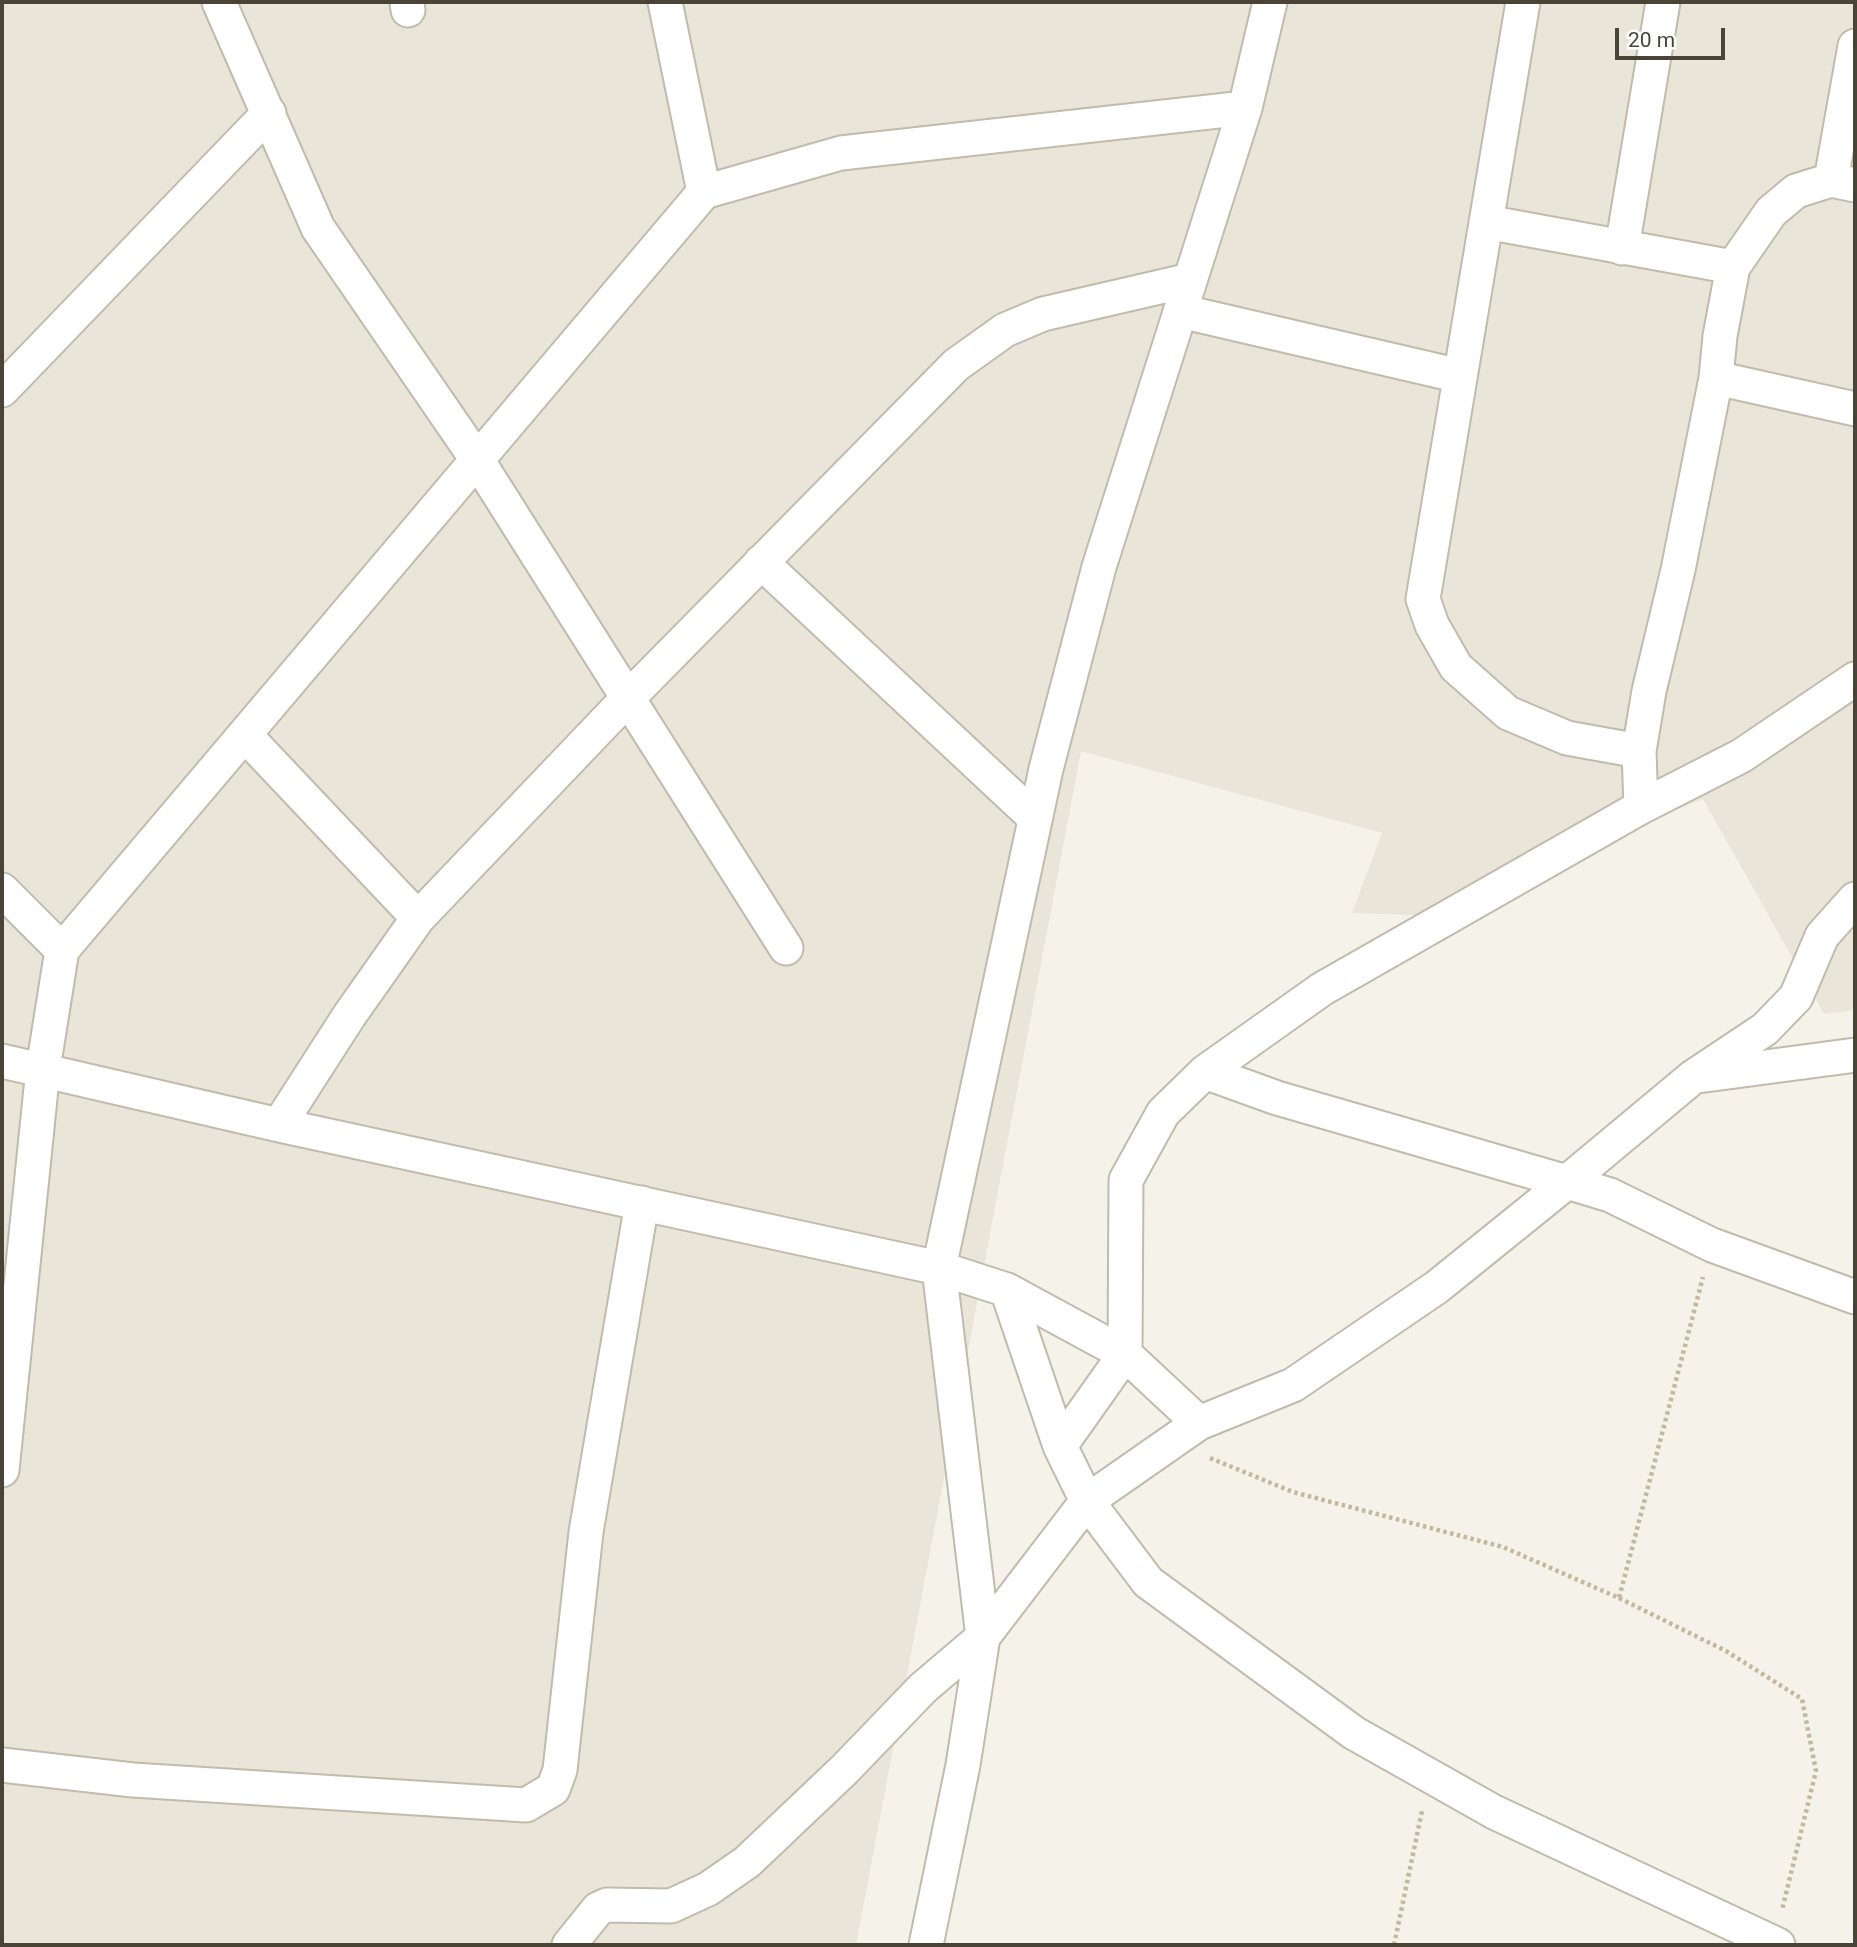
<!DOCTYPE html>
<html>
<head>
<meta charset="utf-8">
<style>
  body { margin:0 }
  #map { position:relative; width:1857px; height:1947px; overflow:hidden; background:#f5f2ea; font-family:Roboto,sans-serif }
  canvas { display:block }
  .frame { position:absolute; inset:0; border:4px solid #4a4437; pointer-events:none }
  .scale { position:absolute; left:1615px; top:28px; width:110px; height:32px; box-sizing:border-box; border:4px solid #4a4437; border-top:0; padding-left:9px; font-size:21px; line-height:24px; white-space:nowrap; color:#4a4437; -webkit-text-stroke:5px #fff; paint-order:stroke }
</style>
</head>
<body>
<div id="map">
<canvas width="1857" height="1947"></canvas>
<div class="frame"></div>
<div class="scale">20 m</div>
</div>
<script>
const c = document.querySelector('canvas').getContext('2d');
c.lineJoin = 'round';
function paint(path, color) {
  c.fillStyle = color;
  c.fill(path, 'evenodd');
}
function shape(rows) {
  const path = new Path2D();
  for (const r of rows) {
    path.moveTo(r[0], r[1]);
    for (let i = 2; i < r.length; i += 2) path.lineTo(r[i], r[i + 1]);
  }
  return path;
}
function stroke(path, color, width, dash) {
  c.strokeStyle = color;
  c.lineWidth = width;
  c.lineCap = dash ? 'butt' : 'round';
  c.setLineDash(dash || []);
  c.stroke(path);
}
paint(shape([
  [2,2,1855,2,1855,1010,1824,1014,1703,799,1415,915,1352,913,1382,833,1081,751,856,1945,2,1945]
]), '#e9e5d8');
const minor = shape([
  [219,2,318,228,476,458,786,948],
  [407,2,408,10],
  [1523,2,1423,599,1432,625,1456,667,1508,713,1567,738,1639,751],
  [1855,46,1831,180,1855,185],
  [704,192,841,153,1245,108],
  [1486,222,1733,267,1771,212,1796,191,1831,180],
  [1622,248,1663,2],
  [1733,267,1720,336,1716,378,1855,409],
  [1180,311,1460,376],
  [2,390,269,113],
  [761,562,1035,818],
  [245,735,418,918],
  [1641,807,1639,751,1649,691,1678,570,1716,378],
  [2,890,62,950],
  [2,1061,279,1125,939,1268,1007,1290,1125,1354,1199,1423,1293,1385,1437,1287,1567,1182,1610,1195,1712,1245,1855,1297],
  [1205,1072,1277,1098,1567,1182,1693,1077,1765,1029,1796,997,1822,936,1855,899],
  [1698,1076,1855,1055],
  [279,1125,349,1016,418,918,627,699,956,365,1005,330,1043,314,1190,280],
  [1007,1290,1060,1446,1087,1501,1148,1582,1354,1733,1494,1812,1778,1945],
  [1060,1446,1125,1354,1126,1180,1163,1113,1205,1072,1322,989,1641,807,1741,756,1855,679],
  [2,1470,43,1069,62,950,704,192,665,2],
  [2,1765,133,1780,526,1805,553,1789,560,1770,586,1532,642,1203],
  [569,1945,598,1909,607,1905,671,1906,708,1889,747,1862,845,1769,923,1688,983,1637,1087,1501,1199,1423],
  [926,1945,963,1765,983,1637,939,1268,1046,769,1099,567,1245,108,1270,2]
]);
stroke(minor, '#c1bbac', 37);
stroke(shape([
  [1210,1458,1293,1492,1503,1547,1619,1598,1703,1277],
  [1619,1598,1726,1651,1802,1699,1816,1771,1782,1910],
  [1394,1945,1422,1811]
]), '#c3b89c', 4.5, [3.5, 3.5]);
stroke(minor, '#fff', 33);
</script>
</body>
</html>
